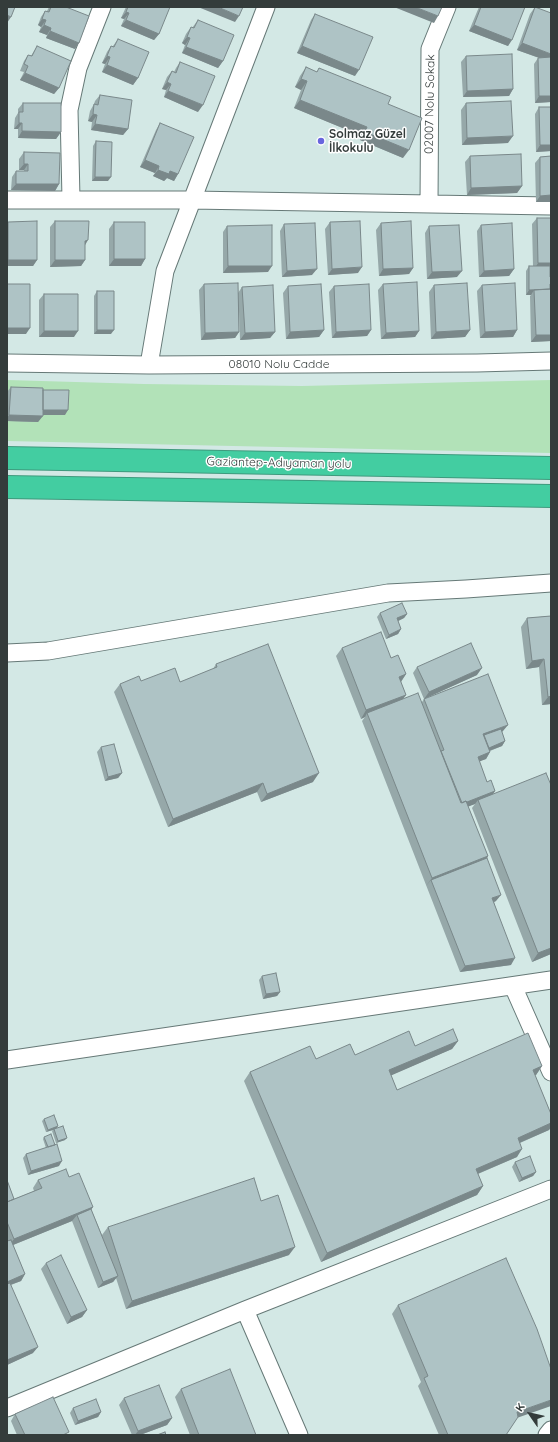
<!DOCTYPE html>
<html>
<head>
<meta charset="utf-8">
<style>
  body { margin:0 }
  #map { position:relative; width:558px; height:1442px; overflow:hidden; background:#d3e8e5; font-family:Quicksand,sans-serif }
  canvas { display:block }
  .frame { position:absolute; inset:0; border:8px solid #343c3b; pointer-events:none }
  .north { position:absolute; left:510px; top:1394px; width:40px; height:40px; -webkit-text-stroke:3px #fff; paint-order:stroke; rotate:304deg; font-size:11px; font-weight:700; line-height:16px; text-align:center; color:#343c3b }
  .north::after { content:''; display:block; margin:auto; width:14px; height:18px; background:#343c3b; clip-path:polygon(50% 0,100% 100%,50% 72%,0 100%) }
</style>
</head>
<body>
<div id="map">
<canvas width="558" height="1442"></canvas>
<div class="frame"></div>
<div class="north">K</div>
</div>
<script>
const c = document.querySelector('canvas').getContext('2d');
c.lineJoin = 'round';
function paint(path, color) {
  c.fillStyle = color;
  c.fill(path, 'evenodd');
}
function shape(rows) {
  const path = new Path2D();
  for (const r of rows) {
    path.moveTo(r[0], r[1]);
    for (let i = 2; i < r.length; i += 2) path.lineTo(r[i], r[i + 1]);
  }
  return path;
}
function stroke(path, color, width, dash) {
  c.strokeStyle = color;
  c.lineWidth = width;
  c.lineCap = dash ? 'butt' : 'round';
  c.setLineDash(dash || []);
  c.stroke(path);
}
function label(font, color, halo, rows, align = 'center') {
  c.font = font + ' Quicksand,sans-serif';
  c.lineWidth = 3;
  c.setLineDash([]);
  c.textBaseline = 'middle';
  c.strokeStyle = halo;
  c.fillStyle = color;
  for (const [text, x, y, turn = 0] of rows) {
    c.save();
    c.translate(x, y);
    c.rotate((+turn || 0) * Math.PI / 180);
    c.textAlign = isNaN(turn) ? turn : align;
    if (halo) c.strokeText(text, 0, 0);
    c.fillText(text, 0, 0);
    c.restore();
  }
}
paint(shape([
  [7,380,144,384,302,386,551,380,551,453,7,441]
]), '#b2e2b8');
const minor = shape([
  [71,199,69,110,78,68,102,7],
  [7,200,191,200,551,206],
  [429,204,430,49,447,7],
  [7,363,149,365,477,363,551,361],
  [149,365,165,271,266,7],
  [7,653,48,651,388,593,466,589,551,583],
  [513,986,551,1072],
  [7,1060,551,980],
  [245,1310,299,1435],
  [7,1408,245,1310,551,1189],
  [547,1435,551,1430]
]);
const highway = shape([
  [7,458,551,468],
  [7,487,551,496]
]);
stroke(minor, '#667977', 19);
stroke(highway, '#3e9a7d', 24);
stroke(minor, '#fff', 17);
stroke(highway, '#43cda1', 22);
paint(shape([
  [49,7,66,7,75,49,46,38,47,35,39,32,41,27,38,25,41,17,45,11,47,11],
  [126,7,169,7,159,34,154,40,121,26,124,19,121,18],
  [479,7,525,7,508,46,469,31],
  [535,7,551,102,535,103,534,64,538,58,539,58,517,50,530,14],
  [315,14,355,76,297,53,311,20],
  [198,20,223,61,218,68,182,53,185,45,182,43,186,34,191,27,192,28],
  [118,39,138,78,133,85,102,72,105,64,102,63,107,52,111,46,113,46],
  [37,46,59,88,54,94,20,80,24,72,20,71,24,61,28,55,31,56],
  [466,56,513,89,509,96,463,97,461,62],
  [180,62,198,112,164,97,166,90,162,89,167,77,172,71,174,72,176,68],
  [306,67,317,72,319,68,388,104,403,158,360,140,362,136,294,108,301,90,295,87,300,76],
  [100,95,128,129,123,135,91,130,92,122,88,121,90,111,94,104,95,101],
  [23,103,61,132,56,139,18,138,18,129,14,129,15,118,18,113,18,109],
  [466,103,508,143,462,145,461,110],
  [539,107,551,151,536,152,535,114],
  [160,123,178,174,174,181,167,178,164,181,153,176,155,173,140,167,156,130],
  [96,141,108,181,92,181,93,146],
  [24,152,59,184,55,191,11,190,12,177,16,171,24,171,24,170,19,170,19,159],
  [470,156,522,186,517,193,467,195,465,162],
  [551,156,551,202,536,202,535,163,540,157],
  [537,218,551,218,551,269,550,269,550,277,551,276,551,288,550,288,551,341,531,342,530,296,531,295,526,295,526,271,529,266,533,266,532,224],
  [55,221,85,245,85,260,81,266,50,267,50,227],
  [8,222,37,260,33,266,7,266,7,223],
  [114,222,145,259,141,266,109,266,109,229],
  [330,222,358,273,328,275,325,229],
  [381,223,413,268,409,274,379,276,376,230],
  [284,224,312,275,282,277,280,231],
  [481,225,514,269,509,276,479,277,477,231],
  [227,226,268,272,223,273,223,232],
  [429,226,457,277,427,279,425,233],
  [204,284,238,293,242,287,275,332,270,338,240,340,239,311,239,332,235,338,201,340,199,290],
  [383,284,419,331,415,337,381,339,378,290],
  [434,285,470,330,465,337,431,339,429,292],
  [482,285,517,330,513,337,480,338,477,291],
  [288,286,324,330,319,337,286,339,283,293],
  [334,286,371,330,367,336,332,338,329,292],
  [97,291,111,334,94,334,94,296],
  [44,294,74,337,39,337,39,300],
  [11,387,43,390,65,415,43,415,38,422,7,421,7,392],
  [380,613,407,614,404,618,398,621,401,629,398,634,386,639,377,617],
  [551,616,551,704,542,705,539,667,526,669,521,627,527,618],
  [342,648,391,658,406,674,401,682,406,695,402,699,422,702,424,699,503,731,502,732,505,741,502,746,490,751,490,752,486,759,479,761,487,782,495,791,493,794,551,954,532,962,472,808,475,804,468,806,488,856,487,858,496,901,494,902,511,965,460,972,362,721,365,717,361,719,336,656],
  [216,664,313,782,261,802,257,792,168,827,114,692,120,684,141,681,180,682,213,669],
  [417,667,477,675,424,699,413,673],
  [101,747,122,773,118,778,105,781,97,752],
  [262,976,280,992,277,996,263,999,259,980],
  [458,1041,452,1049,391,1075,397,1090,542,1066,536,1075,535,1075,551,1114,551,1127,549,1130,520,1143,517,1157,478,1174,483,1186,477,1195,321,1262,244,1081,250,1072,316,1059,355,1055,415,1046],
  [44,1119,57,1128,65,1140,56,1143,52,1131,53,1130,46,1132,42,1121],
  [44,1137,59,1166,28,1175,23,1158,26,1154,46,1148,43,1139],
  [515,1162,536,1172,533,1176,519,1182,512,1167],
  [69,1177,93,1207,91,1209,102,1235,108,1227,261,1201,289,1255,126,1309,116,1278,113,1282,98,1288,72,1221,13,1245,25,1274,21,1281,11,1285,33,1353,7,1365,7,1180,14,1199,34,1191,33,1188,38,1180],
  [46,1263,87,1310,82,1317,67,1324,41,1269],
  [398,1305,517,1418,506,1435,439,1435,418,1386,421,1382,392,1314],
  [181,1389,256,1435,190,1435,175,1397],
  [124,1398,172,1418,167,1425,140,1435,132,1435,119,1405],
  [73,1408,101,1412,98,1417,75,1425,70,1413],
  [15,1414,67,1435,17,1435,11,1421]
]), '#96a8a9');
paint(shape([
  [198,7,218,7,239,16,235,22],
  [394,7,415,7,438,16,434,23],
  [126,12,129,13,124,19,121,18],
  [7,15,11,17,7,23],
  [42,19,46,20,41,27,38,25],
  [126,20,159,34,154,40,121,26],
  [44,25,51,28,47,35,39,32],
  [474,25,512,40,508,46,469,31],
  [50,31,79,43,75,49,46,38],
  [187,37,190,38,185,45,182,43],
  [522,43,551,54,551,62,517,50],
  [302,46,359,70,355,76,297,53],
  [186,47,223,61,218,68,182,53],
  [107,56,110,57,105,64,102,63],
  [107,65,138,78,133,85,102,72],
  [25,73,59,88,54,94,20,80],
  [301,79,307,81,301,90,295,87],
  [167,82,171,84,166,90,162,89],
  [513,89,509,96,463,97,467,91],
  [168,91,203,105,198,112,164,97],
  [539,96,551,96,551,102,535,103],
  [300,100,367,127,362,136,294,108],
  [93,114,97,115,92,122,88,121],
  [19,123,22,123,18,129,14,129],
  [95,124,128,129,123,135,91,130],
  [22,131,61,132,56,139,18,138],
  [365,132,409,150,403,158,360,140],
  [513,136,508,143,462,145,467,138],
  [540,145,551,145,551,151,536,152],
  [145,160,159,166,155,173,140,167],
  [24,164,28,164,24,170,19,170],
  [158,170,170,171,178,174,174,181,167,178,164,181,153,176],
  [95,177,111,177,108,181,92,181],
  [16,184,59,184,55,191,11,190],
  [522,186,517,193,467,195,471,188],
  [551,195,551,202,536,202,540,196],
  [88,240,84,247,85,241],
  [114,259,145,259,141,266,109,266],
  [8,260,37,260,33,266,7,266,7,261],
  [55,260,85,260,81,266,50,267],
  [538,263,551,263,551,269,534,270],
  [228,266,272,266,268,272,223,273],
  [362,267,358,273,328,275,332,269],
  [413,268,409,274,379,276,383,269],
  [317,269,312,275,282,277,287,271],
  [514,269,509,276,479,277,484,271],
  [462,271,457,277,427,279,432,272],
  [529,290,534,290,531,295,526,295],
  [7,328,30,328,26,334,7,334],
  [97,330,114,330,111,334,94,334],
  [324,330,319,337,286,339,290,332],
  [371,330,367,336,332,338,336,332],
  [470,330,465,337,431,339,436,332],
  [517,330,513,337,480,338,485,332],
  [44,331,78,331,74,337,39,337],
  [419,331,415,337,381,339,386,333],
  [239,332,235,338,201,340,205,333],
  [275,332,270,338,240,340,245,333],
  [536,335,551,335,551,341,531,342],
  [42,410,68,410,65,415,38,415],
  [9,415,43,416,38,422,7,421,7,418],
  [407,614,404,618,394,623,397,618],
  [401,629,398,634,386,639,389,635],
  [544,659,539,667,526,669,532,661],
  [482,668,477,675,424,699,429,692],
  [406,674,400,683,399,677],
  [406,695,400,703,367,713,365,717,361,719,366,710],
  [551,696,551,704,542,705,548,697],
  [508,725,503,731,485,738,484,735,481,740,483,734],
  [505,741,502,746,486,752,489,748],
  [490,752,486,759,473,764,478,757],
  [122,773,118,778,105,781,108,777],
  [319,773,313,782,261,802,267,794],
  [263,783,257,792,168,827,173,819],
  [495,791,491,797,478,800,475,804,457,811,462,804],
  [488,856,482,864,431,880,426,886,432,878],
  [501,895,496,901,487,905,492,898],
  [551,948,551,954,532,962,538,953],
  [515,958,511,965,460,972,465,966],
  [280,992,277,996,263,999,266,994],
  [458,1041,452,1049,383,1079,389,1070],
  [542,1066,536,1075,527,1079,533,1070],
  [551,1123,551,1127,549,1130,512,1146,518,1138],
  [58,1126,56,1129,46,1132,48,1130],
  [67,1138,65,1140,56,1143,58,1141],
  [522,1149,517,1157,470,1177,476,1169],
  [62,1161,59,1166,28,1175,31,1171],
  [536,1172,533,1176,519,1182,522,1178],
  [483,1186,477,1195,321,1262,327,1253],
  [93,1207,87,1216,77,1215,72,1221,8,1247,14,1239],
  [295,1247,289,1255,126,1309,132,1301],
  [25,1274,21,1281,7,1286,7,1282],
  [118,1276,113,1282,98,1288,103,1282],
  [87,1310,82,1317,67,1324,71,1317],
  [38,1347,33,1353,7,1365,7,1360],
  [551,1400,551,1406,511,1420,517,1412],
  [101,1412,98,1417,75,1425,78,1421],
  [172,1418,167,1425,140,1435,135,1435,138,1431]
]), '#7a888a');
const building = shape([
  [7,7,15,7,11,17,7,15,7,7],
  [51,7,66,7,89,16,79,43,50,31,51,28,44,25,46,20,42,19,45,11,49,12,51,7],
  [128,7,170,7,159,34,126,20,129,13,126,12,128,7],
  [218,7,243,7,239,16,218,7],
  [415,7,442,7,438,16,415,7],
  [481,7,525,7,512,40,474,25,481,7],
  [535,7,551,13,551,54,522,43,535,7],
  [315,14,373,37,359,70,302,46,315,14],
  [198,20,234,35,223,61,186,47,190,38,187,37,191,27,194,28,198,20],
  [118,39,149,52,138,78,107,65,110,57,107,56,111,46,114,47,118,39],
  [37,46,71,61,59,88,25,73,28,66,24,64,28,55,32,56,37,46],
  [512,54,513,89,467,91,466,56,512,54],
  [551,57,551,96,539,96,538,58,551,57],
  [180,62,215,76,203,105,168,91,171,84,167,82,172,71,176,73,180,62],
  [306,67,317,72,319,68,391,97,388,104,422,118,409,150,365,132,367,127,300,100,307,81,301,79,306,67],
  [100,95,132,100,128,129,95,124,97,115,93,114,94,104,98,105,100,95],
  [511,101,513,136,467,138,466,103,511,101],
  [23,103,61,103,61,132,22,131,22,123,19,123,19,112,23,112,23,103],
  [539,107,551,107,551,145,540,145,539,107],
  [160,123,194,137,178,174,170,171,169,174,158,170,159,166,145,160,160,123],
  [96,141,112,142,111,177,95,177,96,141],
  [24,152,60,153,59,184,16,184,16,171,28,171,28,164,24,164,24,152],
  [521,154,522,186,471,188,470,156,521,154],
  [551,156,551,195,540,196,540,157,551,156],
  [537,218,551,218,551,263,538,263,537,218],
  [37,221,37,260,8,260,8,222,37,221],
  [55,221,89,221,88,240,85,241,85,260,55,260,55,221],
  [360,221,362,267,332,269,330,222,360,221],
  [411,221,413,268,383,269,381,223,411,221],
  [114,222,145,222,145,259,114,259,114,222],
  [315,223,317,269,287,271,284,224,315,223],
  [512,223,514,269,484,271,481,225,512,223],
  [272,225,272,266,228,266,227,226,272,225],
  [459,225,462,271,432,272,429,226,459,225],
  [529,266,550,266,550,277,551,276,551,284,550,284,550,289,529,290,529,266],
  [417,282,419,331,386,333,383,284,417,282],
  [238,283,239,332,205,333,204,284,238,283],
  [467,283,470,330,436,332,434,285,467,283],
  [515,283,517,330,485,332,482,285,515,283],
  [7,284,30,284,30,328,7,328,7,284],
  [321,284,324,330,290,332,288,286,321,284],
  [369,284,371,330,336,332,334,286,369,284],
  [273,285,275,332,245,333,242,287,273,285],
  [551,289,551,335,536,335,534,290,551,289],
  [97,291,114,291,114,330,97,330,97,291],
  [44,294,78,294,78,331,44,331,44,294],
  [11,387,43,388,43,416,9,415,11,387],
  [43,390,69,390,68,410,43,410,43,390],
  [402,603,407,614,397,618,401,629,389,635,380,613,402,603],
  [551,616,551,696,548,697,544,659,532,661,527,618,551,616],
  [381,632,391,658,398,655,406,674,399,677,406,695,366,710,342,648,381,632],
  [471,643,482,668,429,692,417,667,471,643],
  [268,644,319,773,267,794,263,783,173,819,120,684,139,676,141,681,175,668,180,682,217,667,216,664,268,644],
  [488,674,508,725,483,734,490,752,478,757,487,782,491,780,495,791,467,802,466,801,462,803,441,751,444,750,424,699,488,674],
  [418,693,461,803,466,801,488,856,432,878,367,713,418,693],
  [501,729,505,741,489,748,484,735,501,729],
  [114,744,122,773,108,777,101,747,114,744],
  [546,773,551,785,551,948,538,953,478,800,546,773],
  [487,858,501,895,492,898,515,958,465,966,431,880,487,858],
  [276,973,280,992,266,994,262,976,276,973],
  [453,1029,458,1041,389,1070,397,1090,528,1033,542,1066,533,1070,551,1114,551,1123,518,1138,522,1149,476,1169,483,1186,327,1253,250,1072,310,1046,316,1059,350,1044,355,1055,409,1031,415,1046,453,1029],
  [54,1115,58,1126,48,1130,44,1119,54,1115],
  [63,1126,67,1138,58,1141,54,1129,63,1126],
  [51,1134,55,1145,48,1147,44,1137,51,1134],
  [57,1144,62,1161,31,1171,26,1154,57,1144],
  [530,1156,536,1172,522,1178,515,1162,530,1156],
  [66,1169,69,1177,79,1173,93,1207,14,1239,7,1222,7,1202,42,1188,38,1180,66,1169],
  [254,1178,261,1201,278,1195,295,1247,132,1301,108,1227,254,1178],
  [7,1180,14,1199,7,1202,7,1180],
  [91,1209,118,1276,103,1282,77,1215,91,1209],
  [11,1240,25,1274,7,1282,7,1241,11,1240],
  [61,1255,87,1310,71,1317,46,1263,61,1255],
  [506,1258,537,1329,551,1369,551,1400,517,1412,518,1417,506,1435,448,1435,424,1378,428,1376,398,1305,506,1258],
  [10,1283,38,1347,7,1360,7,1284,10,1283],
  [230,1369,256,1435,199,1435,181,1389,230,1369],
  [159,1385,172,1418,138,1431,124,1398,159,1385],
  [53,1397,69,1432,63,1435,25,1435,15,1414,53,1397],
  [96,1399,101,1412,78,1421,73,1408,96,1399],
  [165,1432,166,1435,157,1435,165,1432]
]);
paint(building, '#aec3c5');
stroke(building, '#7a888a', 1);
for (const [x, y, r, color] of [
  [321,141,4,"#6865de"]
]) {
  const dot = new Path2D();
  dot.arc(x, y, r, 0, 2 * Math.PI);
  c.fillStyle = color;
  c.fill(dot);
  stroke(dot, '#fff', 1.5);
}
label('12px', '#343c3b', '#fff', [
  ["02007 Nolu Sokak",430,104,-89],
  ["08010 Nolu Cadde",279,364],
  ["Gaziantep-Adıyaman yolu",279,463,1]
]);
label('bold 12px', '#343c3b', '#fff', [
  ["Solmaz Güzel",329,134],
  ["İlkokulu",329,148]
], 'left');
</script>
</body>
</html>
